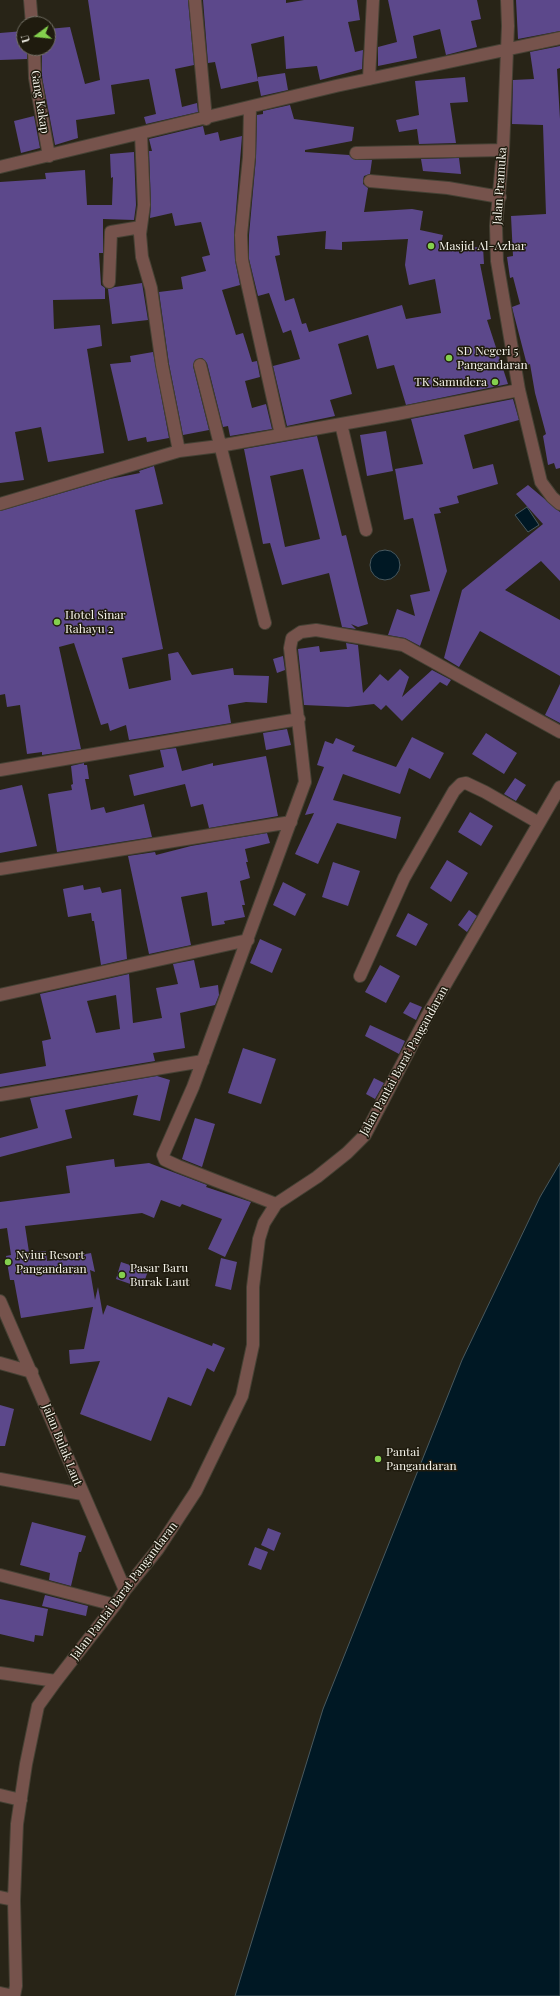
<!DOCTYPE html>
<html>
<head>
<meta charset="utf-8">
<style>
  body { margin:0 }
  #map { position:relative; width:560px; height:1996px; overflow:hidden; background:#282417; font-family:"Playfair Display",serif }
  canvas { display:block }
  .north { position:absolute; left:16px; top:16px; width:40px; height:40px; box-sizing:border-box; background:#1f1b0e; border:1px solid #747166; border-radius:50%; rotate:255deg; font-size:11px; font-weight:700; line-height:16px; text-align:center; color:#f4f2e9 }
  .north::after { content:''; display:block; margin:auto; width:14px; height:18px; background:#84d04e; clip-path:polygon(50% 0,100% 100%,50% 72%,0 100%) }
</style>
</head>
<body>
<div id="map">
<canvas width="560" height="1996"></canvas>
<div class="north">U</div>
</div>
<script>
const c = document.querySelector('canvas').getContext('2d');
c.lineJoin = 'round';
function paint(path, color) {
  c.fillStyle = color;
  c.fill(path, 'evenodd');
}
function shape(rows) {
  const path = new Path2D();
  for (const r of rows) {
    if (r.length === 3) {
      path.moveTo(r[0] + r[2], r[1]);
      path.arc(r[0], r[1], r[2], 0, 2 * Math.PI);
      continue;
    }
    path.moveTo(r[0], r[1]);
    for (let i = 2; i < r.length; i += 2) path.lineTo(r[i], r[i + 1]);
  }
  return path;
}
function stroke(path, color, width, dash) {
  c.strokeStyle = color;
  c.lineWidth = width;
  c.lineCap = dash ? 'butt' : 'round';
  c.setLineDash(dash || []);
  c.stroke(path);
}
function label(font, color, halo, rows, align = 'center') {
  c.font = font + ' "Playfair Display",serif';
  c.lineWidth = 3;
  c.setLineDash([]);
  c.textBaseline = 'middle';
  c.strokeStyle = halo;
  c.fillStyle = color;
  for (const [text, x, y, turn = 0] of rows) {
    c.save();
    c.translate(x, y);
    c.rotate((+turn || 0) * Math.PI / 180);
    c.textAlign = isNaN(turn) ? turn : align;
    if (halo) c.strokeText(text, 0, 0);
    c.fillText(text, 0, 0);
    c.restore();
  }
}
const water = shape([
  [527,507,539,525,528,532,515,515,527,507],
  [385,565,15],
  [560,1163,560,1996,235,1996,323,1709,462,1360,540,1197,560,1163]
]);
paint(water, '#001824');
stroke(water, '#49595f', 1);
paint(shape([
  [88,0,188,0,194,65,175,69,182,107,197,103,198,112,146,124,144,117,156,114,149,79,111,85,115,114,76,120,78,138,55,145,42,77,42,48,48,48,48,29,70,27,85,84,100,80],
  [203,0,286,0,286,3,304,0,357,0,360,20,348,22,355,52,363,50,362,69,320,80,317,66,286,69,284,36,251,44,258,80,258,77,285,73,288,90,261,96,258,81,221,89,215,62,208,63],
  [388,0,477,0,481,19,471,21,477,47,446,55,440,29,413,36,417,58,378,66,378,47,397,42],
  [516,0,560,0,560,31,518,39],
  [24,31,24,48,27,48,27,59,0,60,0,33],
  [560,46,560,68,557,69,560,119,560,468,556,469,554,463,548,465,543,436,546,434,535,393,530,364,527,365,514,315,512,307,520,304,513,277,510,278,507,257,513,256,511,216,546,214,543,125,512,124,513,80,534,79,530,52],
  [465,77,468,102,450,103,456,143,419,144,417,129,399,132,396,120,419,115,415,81],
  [290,105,294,119,354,127,352,141,305,150,305,152,349,155,356,160,372,160,370,174,364,176,363,180,363,184,368,188,364,212,412,209,423,211,420,230,443,235,440,248,483,247,484,264,480,264,491,319,487,320,508,384,406,405,394,365,377,369,368,335,338,344,352,394,330,400,335,416,287,426,273,366,300,359,291,330,283,333,269,293,258,296,249,259,249,235,256,158,257,115,263,114,263,111],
  [326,231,325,249,342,250,342,242,408,239,405,265,409,285,435,279,441,313,406,319,402,305,309,332,306,323,302,324,294,298,285,301,275,256,280,255,277,236],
  [34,116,40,148,21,153,14,121],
  [203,126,205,135,218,132,220,141,242,136,234,235,235,260,240,285,222,290,236,335,243,333,252,362,257,361,260,377,245,381,252,408,266,404,272,429,230,436,228,426,223,427,207,363,202,358,195,360,193,366,209,430,183,435,169,364,159,292,183,289,181,277,206,271,202,257,210,255,201,222,175,226,172,213,150,218,151,205,149,151,152,151,149,139],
  [134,152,136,205,134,220,103,219,103,253,99,253,101,285,105,288,105,299,53,300,54,329,100,325,102,346,87,349,104,453,48,462,41,427,15,432,24,480,0,483,0,182,46,179,45,173,85,170,87,205,112,205,113,177,111,178,110,154],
  [459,158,461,174,423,171,421,159],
  [142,283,148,320,112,324,108,289,115,287],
  [153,352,169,438,147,442,146,437,128,441,110,364,131,362,130,356],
  [513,399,519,420,464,435,473,469,493,464,498,484,457,496,459,503,439,508,441,513,434,514,447,571,420,646,405,638,388,635,397,609,415,616,410,595,430,591,413,518,404,520,395,469,423,464,411,419],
  [386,431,393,471,367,476,360,435],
  [317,436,342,536,346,535,368,624,358,627,351,624,356,629,342,627,329,573,282,585,270,543,263,544,244,449],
  [303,469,320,539,285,547,270,476],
  [154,466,163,504,135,510,163,649,122,658,129,689,171,680,168,654,178,652,192,675,233,668,234,675,269,676,267,703,246,702,228,705,231,723,129,740,126,725,110,731,108,723,101,725,74,643,59,647,81,749,42,755,42,752,27,754,20,705,7,707,5,694,0,695,0,511,110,479,140,473,139,471],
  [528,485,560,512,560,581,541,561,505,590,560,620,560,676,480,631,459,667,444,658,462,590,543,524,516,494],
  [346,643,358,645,363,693,380,674,388,681,400,669,409,677,402,697,432,670,451,680,447,686,440,682,402,721,386,705,381,710,374,704,348,707,304,705,298,649,319,646,320,652,347,649],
  [283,656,285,670,277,673,273,659],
  [560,684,560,723,545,715],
  [287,729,291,745,266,750,263,733],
  [486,733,517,753,504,774,472,754],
  [412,737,444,753,430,779,409,768,400,794,343,774,333,800,401,817,396,839,337,823,318,864,295,854,314,813,305,815,324,767,317,765,325,741,333,744,336,738,355,746,352,751,396,767],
  [176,748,182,771,213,763,213,766,266,756,278,816,209,828,203,804,191,807,185,784,134,796,129,775,164,767,160,750],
  [84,763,84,765,87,765,89,779,85,779,91,810,104,807,106,813,144,804,152,837,57,852,48,794,72,790,71,785,73,784,71,766],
  [515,778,526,785,516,801,504,794],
  [22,785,37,846,0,853,0,790],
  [470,812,493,826,481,846,458,832],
  [267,833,270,843,245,849,248,862,246,862,250,878,240,881,245,905,242,905,245,917,224,921,225,924,212,926,207,892,181,897,191,945,149,954,128,856,155,852,156,855,191,846],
  [447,860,468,873,451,902,430,888],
  [333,862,360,871,348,906,322,897],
  [283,882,306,894,295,916,273,905],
  [83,885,84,890,100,887,102,893,121,889,127,959,101,965,94,921,92,921,91,913,68,917,63,889],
  [469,910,477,916,467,932,458,925],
  [408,913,428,924,416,946,396,936],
  [260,939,282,949,272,973,250,963],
  [194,960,200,988,218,985,219,995,215,1005,180,1013,185,1048,153,1053,155,1061,0,1087,0,1074,46,1066,42,1041,51,1039,40,994,129,974,133,1023,162,1018,156,988,178,984,173,964],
  [116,995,120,1029,96,1033,87,1001],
  [380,965,400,976,386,1003,365,992],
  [410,1002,422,1007,416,1020,403,1013],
  [370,1025,405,1041,399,1054,365,1036],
  [243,1048,276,1059,261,1104,228,1093],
  [157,1076,170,1080,160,1121,133,1115,138,1095,65,1110,72,1138,0,1157,0,1138,38,1128,30,1098],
  [374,1078,384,1083,375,1099,366,1094],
  [195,1118,215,1124,202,1167,182,1159],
  [114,1159,115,1167,149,1163,207,1185,206,1187,251,1202,225,1257,208,1249,222,1219,182,1204,180,1207,161,1200,154,1218,142,1213,25,1226,29,1252,46,1251,47,1261,91,1253,95,1272,90,1270,95,1300,98,1287,103,1315,107,1305,212,1346,213,1343,225,1348,214,1372,207,1368,191,1406,168,1397,151,1441,80,1414,100,1361,70,1364,69,1350,84,1349,93,1307,21,1318,14,1280,10,1280,6,1256,11,1255,7,1228,0,1229,0,1202,70,1193,66,1166],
  [221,1258,237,1262,231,1290,215,1286],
  [121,1262,148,1271,142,1288,116,1279],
  [0,1405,14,1409,5,1446,0,1446],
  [32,1522,86,1536,81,1552,79,1552,71,1586,49,1580,50,1573,20,1565],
  [268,1528,281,1533,274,1551,261,1545],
  [255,1547,268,1552,261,1570,248,1565],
  [45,1595,88,1606,86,1616,42,1606],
  [0,1599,48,1609,43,1636,35,1635,34,1642,0,1634]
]), '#5c488b');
const minor = shape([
  [30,0,32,24],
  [195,0,206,119],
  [507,0,508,26,503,150,496,226,497,261,519,390,541,482,552,497,560,504],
  [34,48,35,78,49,156],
  [369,79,373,0],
  [250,108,249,157,241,235,242,260,281,435],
  [141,134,144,205,140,234,142,257,151,288,162,365,179,451],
  [356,153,503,150],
  [0,167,336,86,560,38],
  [370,181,448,188,500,197],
  [109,282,111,232,141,227],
  [200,365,265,623],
  [341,424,366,530],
  [0,504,179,451,219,446,397,414,519,390],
  [0,770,299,719],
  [0,869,291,822],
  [360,976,404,878,454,791,461,784,466,783,485,792,539,823],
  [0,995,248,940],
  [0,1095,203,1061],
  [276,1204,178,1166,165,1160,163,1155,193,1087,305,782,290,648,292,638,301,632,316,630,403,645,560,732],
  [0,1301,125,1590],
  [0,1363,32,1372],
  [0,1479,82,1494],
  [0,1575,115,1605],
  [0,1673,56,1681],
  [0,1795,21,1800],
  [0,1897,14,1900],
  [0,1993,14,1996],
  [14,1996,16,1986,14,1900,17,1824,26,1764,38,1706,56,1681,115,1605,125,1590,158,1549,196,1491,242,1396,253,1345,253,1287,259,1239,264,1223,276,1204,317,1177,347,1153,365,1135,427,1016,560,787]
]);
stroke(minor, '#454134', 14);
stroke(minor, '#76534c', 12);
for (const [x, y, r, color] of [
  [431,246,4,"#84d04e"],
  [449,358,4,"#84d04e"],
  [495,382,4,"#84d04e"],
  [57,622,4,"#84d04e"],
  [8,1262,4,"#84d04e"],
  [122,1275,4,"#84d04e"],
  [378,1459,4,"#84d04e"]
]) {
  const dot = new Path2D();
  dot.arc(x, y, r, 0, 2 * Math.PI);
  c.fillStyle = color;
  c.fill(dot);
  stroke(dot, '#1f1b0e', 1.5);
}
label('12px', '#f4f2e9', '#1f1b0e', [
  ["Gang Kakap",40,102,81],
  ["Jalan Pramuka",500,186,-86],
  ["Jalan Pantai Barat Pangandaran",404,1061,-61],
  ["Jalan Bulak Laut",62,1445,68],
  ["Jalan Pantai Barat Pangandaran",124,1591,-53]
]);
label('12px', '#f4f2e9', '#1f1b0e', [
  ["Masjid Al-Azhar",439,246],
  ["SD Negeri 5",457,351],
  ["Pangandaran",457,365],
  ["TK Samudera",487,382,"right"],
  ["Hotel Sinar",65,615],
  ["Rahayu 2",65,629],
  ["Nyiur Resort",16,1255],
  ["Pangandaran",16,1269],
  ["Pasar Baru",130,1268],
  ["Burak Laut",130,1282],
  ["Pantai",386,1452],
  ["Pangandaran",386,1466]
], 'left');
</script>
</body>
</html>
